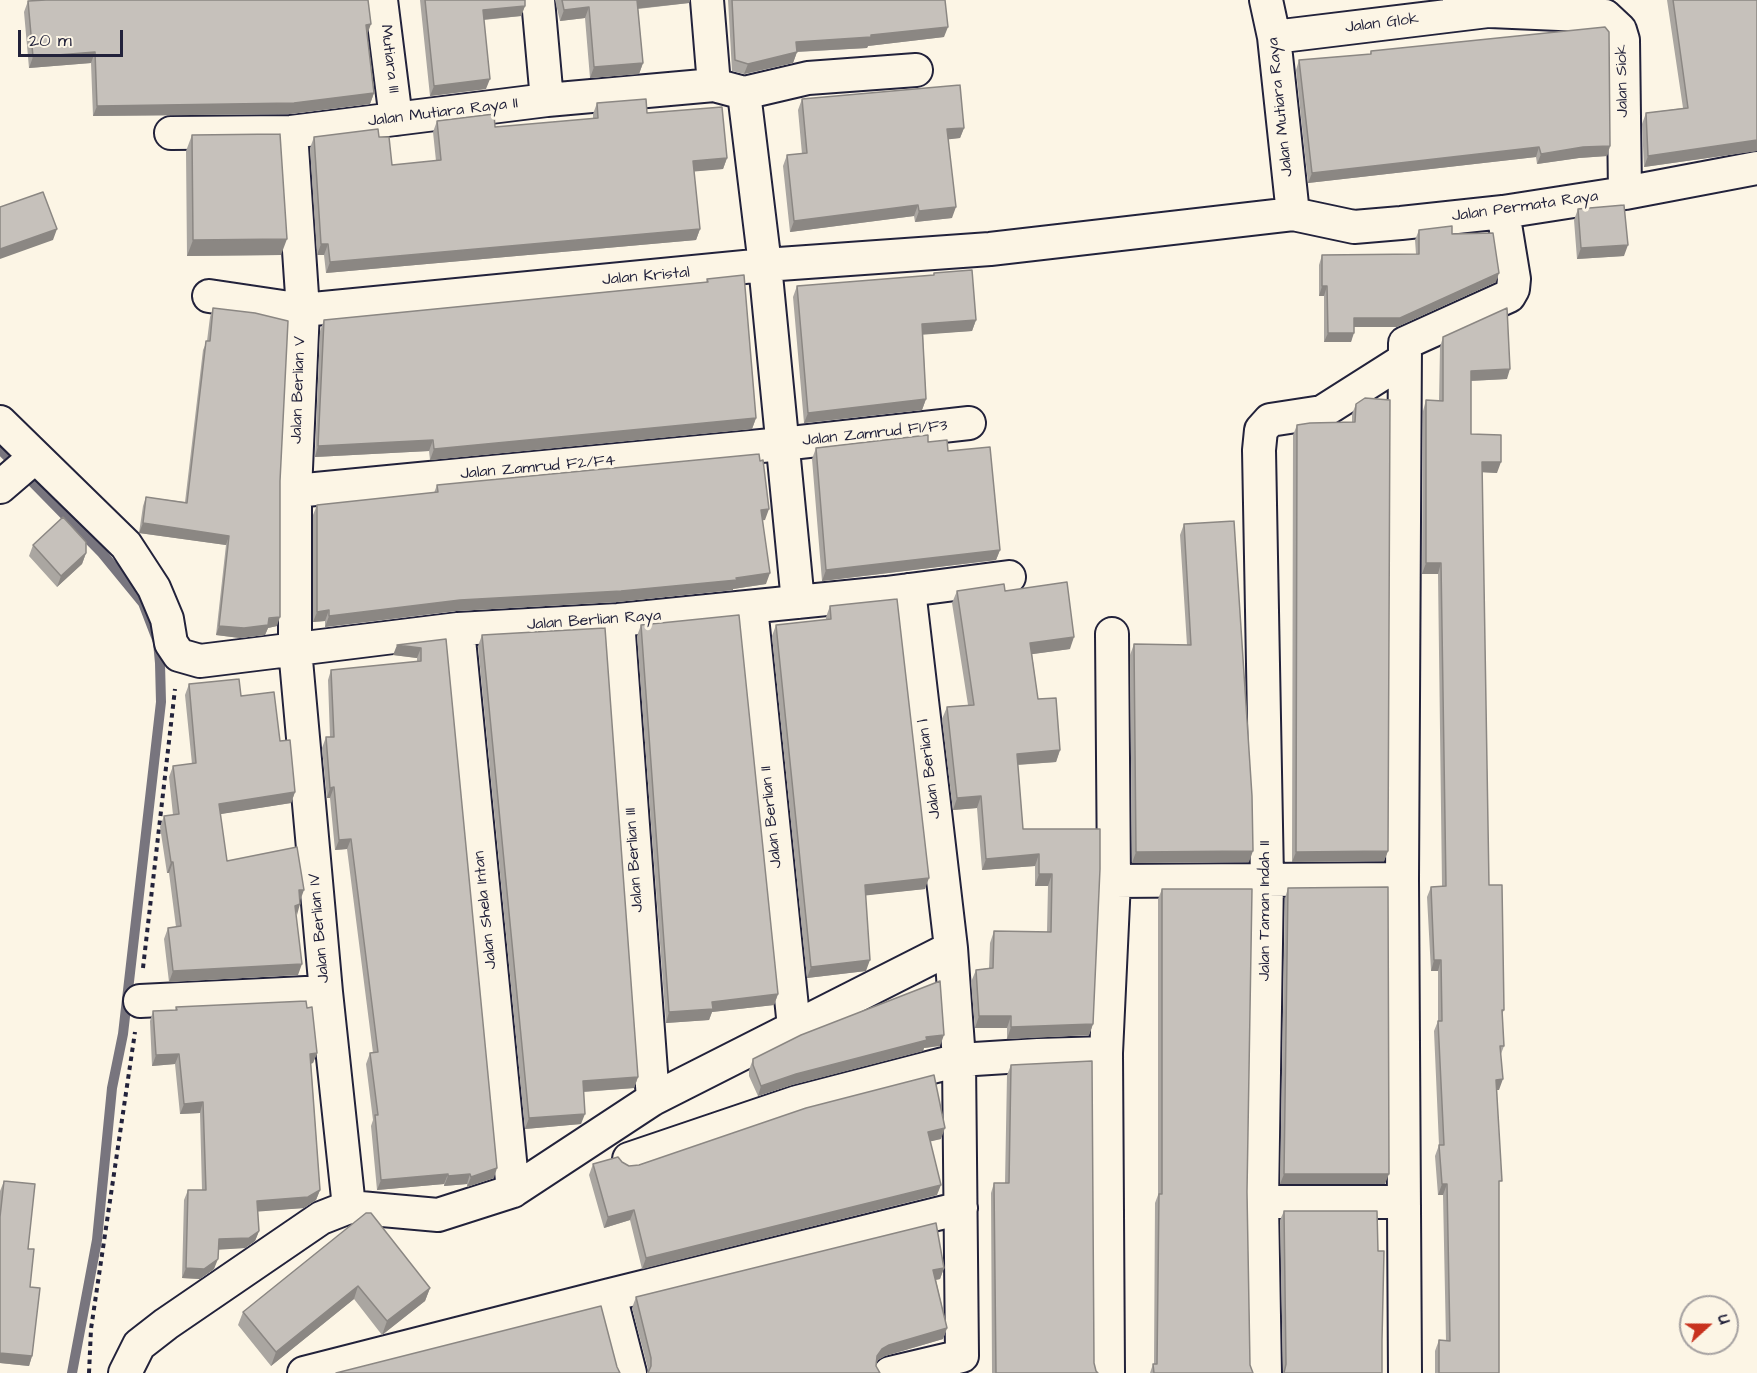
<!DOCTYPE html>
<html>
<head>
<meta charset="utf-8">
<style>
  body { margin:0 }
  #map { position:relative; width:1757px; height:1373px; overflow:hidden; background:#fcf5e5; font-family:"Architects Daughter",sans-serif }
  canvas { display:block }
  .north { position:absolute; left:1679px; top:1295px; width:60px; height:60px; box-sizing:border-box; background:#fcf5e5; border:2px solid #a5a1a1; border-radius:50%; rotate:69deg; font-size:16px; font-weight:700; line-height:24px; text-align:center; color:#22223b }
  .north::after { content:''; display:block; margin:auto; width:21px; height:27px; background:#c8321e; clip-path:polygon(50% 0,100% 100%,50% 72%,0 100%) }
  .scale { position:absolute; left:18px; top:30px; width:105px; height:27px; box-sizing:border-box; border:3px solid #22223b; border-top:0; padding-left:8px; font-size:18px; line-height:21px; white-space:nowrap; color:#22223b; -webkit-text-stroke:4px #fcf5e5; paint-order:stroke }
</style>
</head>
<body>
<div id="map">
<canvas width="1757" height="1373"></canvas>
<div class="north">U</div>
<div class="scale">20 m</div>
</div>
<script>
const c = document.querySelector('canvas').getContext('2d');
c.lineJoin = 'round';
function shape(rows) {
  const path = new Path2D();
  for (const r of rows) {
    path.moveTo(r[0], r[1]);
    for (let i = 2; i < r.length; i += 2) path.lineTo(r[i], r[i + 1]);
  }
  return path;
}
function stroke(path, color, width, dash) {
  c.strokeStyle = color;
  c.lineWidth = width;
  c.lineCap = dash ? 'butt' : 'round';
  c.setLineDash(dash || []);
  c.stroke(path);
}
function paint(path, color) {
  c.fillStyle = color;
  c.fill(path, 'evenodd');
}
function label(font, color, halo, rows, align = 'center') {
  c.font = font + ' "Architects Daughter",sans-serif';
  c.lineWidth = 6;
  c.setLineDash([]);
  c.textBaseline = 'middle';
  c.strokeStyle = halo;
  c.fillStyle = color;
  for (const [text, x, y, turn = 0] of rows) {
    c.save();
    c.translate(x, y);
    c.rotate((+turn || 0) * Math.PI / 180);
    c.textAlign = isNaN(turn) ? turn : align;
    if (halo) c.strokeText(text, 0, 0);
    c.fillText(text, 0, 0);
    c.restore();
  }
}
stroke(shape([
  [0,449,102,553,143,603,158,642,160,663,161,702,123,1034,112,1088,97,1240,72,1373]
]), '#78757e', 10);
const minor = shape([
  [381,0,396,119],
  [538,0,547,100],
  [707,0,714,85],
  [1266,0,1274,37,1293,214],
  [1459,0,1490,11,1605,16,1620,30,1623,40,1625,193],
  [1274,37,1488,11],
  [744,93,765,265,798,602],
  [291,132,303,310,295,491,295,649,326,992,349,1207],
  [171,133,291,132,547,100,714,85,744,93,808,78,916,70],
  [209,296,303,310,765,265,990,249,1293,214,1354,227,1401,223,1503,212,1625,193,1757,168],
  [0,422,126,545,154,588,167,619,171,643,179,655,200,661,458,629,618,620,886,593,1009,577],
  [0,487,35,457],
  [295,491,782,444,969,423],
  [751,607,794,1027],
  [618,620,653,1099],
  [458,629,513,1191],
  [1114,881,1402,879],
  [140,1001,326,992],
  [1106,1053,1114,881,1112,634],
  [629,1159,797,1102,959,1060,1038,1055,1106,1053,1108,1373],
  [1262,1202,1403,1202],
  [610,1295,961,1208],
  [125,1373,139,1345,166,1324,321,1218,349,1207,438,1215,513,1191,653,1099,951,948],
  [304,1373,610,1295,630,1373],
  [890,1373,962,1356,959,1060,951,948,909,590],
  [1265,1373,1262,1202,1267,879,1259,450,1261,430,1270,420,1322,412,1404,360],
  [1405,1373,1402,879,1405,343,1509,296,1513,289,1514,279,1503,212]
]);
stroke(minor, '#22223b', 36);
stroke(shape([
  [143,968,175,689],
  [89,1373,91,1329,135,1032]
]), '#22223b', 4, [4.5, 4.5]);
stroke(minor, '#fcf5e5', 32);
paint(shape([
  [41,0,368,0,367,35,374,93,370,104,290,114,93,116,91,63,29,68,24,12,28,1],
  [420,0,525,0,525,6,521,16,484,20,486,89,430,96],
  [555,0,690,0,689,3,638,9,643,63,639,74,590,78,585,18,560,21],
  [728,0,945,0,944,37,868,46,867,48,797,52,793,63,744,74,732,71],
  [1667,0,1757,0,1757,151,1644,167,1642,124,1646,113,1683,108],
  [1371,51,1610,146,1607,156,1579,158,1537,164,1536,157,1308,183,1296,70,1299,60,1370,54],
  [802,99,964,128,960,138,948,139,952,218,915,222,914,216,790,232,783,166,787,155,802,154,798,110],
  [597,103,647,113,727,158,723,169,694,171,700,229,696,240,326,273,324,255,317,255,310,148,314,137,379,137,392,165,436,161,433,132,437,121,495,127,593,119,593,114],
  [192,135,281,255,187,256,186,151],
  [1578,209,1624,256,1577,259,1574,220],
  [1419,230,1452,234,1496,282,1397,327,1354,327,1351,342,1324,342,1324,296,1319,296,1319,265,1322,255,1416,254,1415,240],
  [934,273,976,320,972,331,923,334,926,399,922,410,804,423,793,297,797,286,933,276],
  [707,279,756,418,752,429,430,460,429,451,315,457,320,331,324,320,706,282],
  [213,308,280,481,277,626,268,628,265,635,240,638,216,635,226,545,139,533,143,506,146,497,185,502,203,350,207,341,210,317],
  [1443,337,1507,379,1471,381,1471,434,1497,473,1482,472,1489,885,1504,1010,1502,1014,1504,1046,1501,1054,1499,1090,1497,1090,1499,1188,1499,1373,1435,1373,1435,1351,1439,1340,1446,1341,1443,1195,1438,1195,1435,1156,1439,1145,1434,1031,1438,1021,1438,971,1431,971,1427,897,1431,887,1442,886,1438,574,1422,574,1423,411,1426,400,1439,401,1440,347],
  [1356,404,1388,851,1384,861,1292,862,1293,435,1297,425,1352,422,1352,414],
  [928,442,948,451,1000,550,996,560,822,581,812,459,816,448],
  [437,485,765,520,763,520,766,584,733,589,733,590,617,602,456,611,325,627,325,621,313,622,313,515,317,505,434,493],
  [1184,524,1249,862,1132,863,1130,655,1134,644,1187,645,1180,535],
  [33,545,86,553,82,564,57,587,29,556],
  [957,591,1005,591,1070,649,1032,654,1038,699,1060,750,1056,762,1018,765,1023,829,1100,829,1093,1024,1089,1035,1007,1039,1007,1028,975,1028,971,982,976,970,989,968,990,943,994,931,1047,932,1048,886,1035,886,1035,866,982,870,977,808,953,810,942,719,947,707,968,705,952,603],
  [830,606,925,889,865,895,866,971,807,978,772,636,776,625,826,620,826,617],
  [641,625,778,994,774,1005,712,1012,709,1020,666,1023,637,636],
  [482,635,638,1077,634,1088,584,1092,581,1124,525,1129,478,646],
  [446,639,494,1178,467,1187,467,1184,444,1186,444,1184,377,1190,371,1126,373,1120,366,1064,370,1053,373,1053,347,849,335,850,330,798,327,798,322,748,326,737,330,737,328,680,331,670,417,662,417,658,393,655],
  [189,684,241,696,280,741,295,792,291,803,220,814,227,861,300,900,296,915,298,975,169,982,164,939,168,928,176,927,169,873,167,873,160,827,164,816,173,815,169,777,173,766,192,764,185,695],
  [1288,888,1385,1184,1280,1184,1285,898],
  [1162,889,1247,1192,1250,1365,1253,1373,1150,1373,1153,1364,1154,1364,1155,1203,1158,1195,1158,899],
  [176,1007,307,1008,317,1053,313,1063,311,1064,320,1190,316,1200,304,1208,258,1211,259,1231,255,1241,245,1248,218,1249,214,1269,200,1279,182,1278,184,1200,188,1190,202,1190,200,1113,180,1114,175,1064,152,1066,150,1021,153,1011,175,1010],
  [940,1046,924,1048,923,1051,792,1085,758,1096,749,1076,749,1070,753,1059],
  [1011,1065,1096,1371,1098,1373,992,1373,991,1193,994,1183,1005,1183,1007,1075],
  [941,1139,930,1141,937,1195,642,1269,630,1220,604,1228,589,1175,593,1164,622,1162,629,1166],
  [4,1181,28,1249,32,1356,29,1366,0,1363,0,1191],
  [1284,1211,1382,1340,1382,1373,1283,1373,1280,1220],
  [366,1213,430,1288,425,1301,382,1335,354,1299,271,1366,238,1325,243,1312],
  [944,1268,940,1279,936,1280,947,1328,943,1339,885,1356,878,1360,877,1362,876,1366,647,1373,648,1369,632,1308,636,1297]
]), '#aaa6a1');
paint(shape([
  [636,0,690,0,689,3,633,9],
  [525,6,521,16,479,20,483,10],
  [589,7,585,18,560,21,564,10],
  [371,24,367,35,366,25],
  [948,27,944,37,868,46,867,48,792,52,796,42],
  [95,52,91,63,29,68,33,57],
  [797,52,793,63,744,74,748,64],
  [643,63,639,74,590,78,594,67],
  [490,79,486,89,430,96,434,86],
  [374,93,370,104,290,114,93,116,97,106],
  [964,128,960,138,943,140,947,129],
  [1757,140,1757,151,1644,167,1648,156],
  [1610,146,1607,156,1579,158,1537,164,1541,154,1583,147],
  [1539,147,1536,157,1308,183,1312,173],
  [727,158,723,169,689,172,693,161],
  [918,205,914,216,790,232,794,221],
  [956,207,952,218,915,222,919,211],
  [57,229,53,240,0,259,0,249],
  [700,229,696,240,326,273,330,262],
  [287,239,281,255,187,256,193,240],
  [321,244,328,244,324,255,317,255],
  [1628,245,1624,256,1577,259,1581,248],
  [1499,273,1496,282,1397,327,1351,327,1354,318],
  [1322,286,1327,286,1324,296,1319,296],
  [976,320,972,331,919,335,922,324],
  [1328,333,1354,333,1351,342,1324,342],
  [1510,369,1507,379,1467,381,1471,371],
  [926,399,922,410,804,423,808,413],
  [756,418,752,429,430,460,434,449],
  [433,440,429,451,315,457,318,446],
  [1482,462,1501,462,1497,473,1478,472],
  [769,509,765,520,757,521,761,510],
  [143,523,229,536,226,545,139,533],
  [1000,550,996,560,822,581,826,570],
  [86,553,82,564,57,587,61,576],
  [1426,563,1441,563,1438,574,1422,574],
  [770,573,766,584,733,589,733,590,617,602,456,611,325,627,329,616,460,600,736,578],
  [329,610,325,621,313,622,317,612],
  [280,617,277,626,268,628,265,635,240,638,216,635,219,626],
  [1074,637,1070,649,1026,655,1030,643],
  [397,645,421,648,417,658,393,655],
  [1060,750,1056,762,1013,765,1017,754],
  [334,787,330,798,327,798,330,788],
  [295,792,291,803,215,815,219,804],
  [981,796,977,808,953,810,957,798],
  [351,839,347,849,335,850,339,840],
  [1253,851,1249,862,1132,863,1136,852],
  [1388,851,1384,861,1292,862,1296,852],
  [1039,854,1035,866,982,870,986,859],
  [171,862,173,862,169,873,167,873],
  [1039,874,1052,874,1048,886,1035,886],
  [929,878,925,889,861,896,865,885],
  [299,890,304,890,300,901],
  [300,904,297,915,295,906],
  [870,960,866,971,807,978,811,967],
  [1434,960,1441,960,1438,971,1431,971],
  [302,964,298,975,169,982,173,971],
  [778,994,774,1005,712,1012,709,1020,666,1023,669,1012,712,1002],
  [979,1016,1011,1016,1007,1028,975,1028],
  [1093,1024,1089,1035,1007,1039,1011,1027],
  [944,1035,940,1046,924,1048,923,1051,792,1085,758,1096,761,1086,796,1074,926,1037],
  [317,1053,313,1063,306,1064,310,1054],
  [179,1054,175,1064,152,1066,156,1055],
  [638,1077,634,1088,579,1092,583,1081],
  [1503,1079,1499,1090,1493,1090,1496,1080],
  [203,1102,200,1113,180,1114,184,1104],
  [585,1114,581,1124,525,1129,529,1118],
  [945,1128,941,1139,924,1143,928,1132],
  [497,1168,494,1178,467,1187,471,1177],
  [448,1174,444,1184,377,1190,381,1180],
  [470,1174,467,1184,444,1186,448,1176],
  [1284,1174,1389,1174,1385,1184,1280,1184],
  [1442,1184,1447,1184,1443,1195,1438,1195],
  [941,1185,937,1195,642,1269,646,1258],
  [320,1190,316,1200,304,1208,253,1212,257,1201],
  [634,1210,630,1220,604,1228,608,1217],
  [259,1231,255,1241,245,1248,215,1250,219,1239],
  [218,1259,214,1269,200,1279,182,1278,186,1268],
  [944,1268,940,1279,929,1281,933,1270],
  [358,1286,354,1299,271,1366,276,1352],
  [430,1288,425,1301,382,1335,387,1321],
  [947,1328,943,1339,885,1356,878,1360,873,1367,877,1356,882,1349,889,1345],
  [0,1353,32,1356,29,1366,0,1363]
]), '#8b8783');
const building = shape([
  [46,0,368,0,371,24,366,25,374,93,294,103,97,106,95,52,33,57,28,1,46,0],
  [425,0,525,0,525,6,483,10,490,79,434,86,425,0],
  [562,0,637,0,643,63,594,67,589,7,564,10,562,0],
  [732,0,945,0,948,27,871,35,871,37,796,42,797,52,748,64,735,60,732,0],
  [1673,0,1757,0,1757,140,1648,156,1646,113,1688,108,1673,0],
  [1605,27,1609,32,1610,146,1583,147,1541,154,1539,147,1312,173,1299,60,1371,54,1371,51,1605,27],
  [960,85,964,128,947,129,956,207,919,211,918,205,794,221,787,155,807,153,802,99,960,85],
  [646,99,647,113,722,107,727,158,693,161,700,229,330,262,328,244,321,244,314,137,378,129,379,137,389,137,392,165,441,160,437,121,494,114,495,127,598,118,597,103,646,99],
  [280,134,287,239,193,240,192,135,280,134],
  [43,192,57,229,0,249,0,207,43,192],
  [1624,205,1628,245,1581,248,1578,209,1624,205],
  [1452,226,1452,234,1493,233,1499,273,1400,318,1354,318,1354,333,1328,333,1327,286,1322,286,1322,255,1419,254,1419,230,1452,226],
  [972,270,976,320,922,324,926,399,808,413,797,286,934,275,934,273,972,270],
  [744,275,756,418,434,449,433,440,318,446,324,320,708,282,707,279,744,275],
  [213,308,255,313,288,321,280,481,280,617,269,618,268,625,244,628,219,626,229,536,143,523,146,497,187,503,206,341,210,341,213,308],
  [1507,308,1510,369,1471,371,1471,434,1501,435,1501,462,1482,462,1489,885,1502,885,1504,1010,1502,1010,1504,1046,1500,1046,1503,1079,1496,1080,1502,1181,1499,1181,1499,1373,1439,1373,1439,1340,1450,1341,1447,1184,1442,1184,1439,1145,1444,1145,1438,1021,1442,1021,1441,960,1434,960,1431,887,1446,886,1441,563,1426,563,1426,400,1443,401,1443,337,1507,308],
  [1365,398,1390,400,1388,851,1296,852,1297,425,1310,423,1355,422,1356,404,1365,398],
  [928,435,928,442,947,440,948,451,990,447,1000,550,826,570,816,448,928,435],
  [759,454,760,461,763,460,769,509,761,510,770,573,736,578,737,580,621,591,460,600,329,616,329,610,317,612,317,505,438,492,437,485,759,454],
  [63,517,86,542,86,553,61,576,33,545,63,517],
  [1234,521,1252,796,1253,851,1136,852,1134,644,1191,645,1184,524,1234,521],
  [1067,582,1074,637,1030,643,1038,699,1056,698,1060,750,1017,754,1023,829,1100,829,1100,869,1093,1024,1011,1027,1011,1016,979,1016,976,970,993,968,994,931,1051,932,1052,874,1039,874,1039,854,986,859,981,796,957,798,947,707,974,705,957,591,1004,584,1005,591,1067,582],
  [897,599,929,878,865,885,870,960,811,967,776,625,831,619,830,606,897,599],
  [739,615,778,994,712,1002,713,1009,669,1012,641,625,739,615],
  [605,628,638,1077,583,1081,585,1114,529,1118,482,635,605,628],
  [446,639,497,1168,471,1177,470,1174,448,1176,448,1174,381,1180,375,1115,378,1115,370,1053,378,1052,351,839,339,840,334,787,330,788,326,737,334,737,331,670,421,661,421,648,397,645,446,639],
  [239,679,241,696,274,692,280,741,290,740,295,792,219,804,227,861,297,847,304,890,299,890,300,904,295,906,302,964,173,971,168,928,181,926,173,862,171,862,164,816,179,814,173,766,196,763,189,684,239,679],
  [1388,887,1389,1174,1284,1174,1288,888,1388,887],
  [1162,889,1252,889,1247,1192,1250,1365,1253,1373,1154,1373,1153,1364,1157,1364,1159,1194,1162,1194,1162,889],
  [940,981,944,1035,926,1037,927,1040,796,1074,761,1086,753,1065,753,1059,801,1035,940,981],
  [306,1001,307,1008,312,1007,317,1053,310,1054,320,1190,308,1197,257,1201,259,1231,249,1238,219,1239,218,1259,204,1269,186,1268,188,1190,206,1190,203,1102,184,1104,179,1054,156,1055,153,1011,177,1010,176,1007,306,1001],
  [1092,1061,1094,1363,1096,1371,1098,1373,996,1373,994,1183,1009,1183,1011,1065,1092,1061],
  [934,1075,945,1128,928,1132,941,1185,646,1258,634,1210,608,1217,593,1164,618,1157,622,1162,629,1166,639,1165,806,1108,934,1075],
  [4,1181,35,1184,28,1249,34,1249,30,1287,40,1288,32,1356,0,1353,0,1217,4,1181],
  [1284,1211,1377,1211,1378,1251,1384,1251,1382,1340,1382,1373,1284,1373,1286,1364,1284,1211],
  [366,1213,371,1213,430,1288,387,1321,358,1286,276,1352,243,1312,366,1213],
  [936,1223,944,1268,933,1270,947,1328,889,1345,882,1349,877,1356,876,1366,880,1373,648,1373,651,1366,651,1358,636,1297,936,1223],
  [601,1306,617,1367,620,1373,336,1373,601,1306]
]);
paint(building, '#c6c1bb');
stroke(building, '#8b8783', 1.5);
label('16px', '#22223b', '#fcf5e5', [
  ["Jalan Glok",1382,24,-7],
  ["Mutiara III",389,59,83],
  ["Jalan Siok",1623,81,-91],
  ["Jalan Mutiara Raya",1281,107,-96],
  ["Jalan Mutiara Raya II",443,113,-7],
  ["Jalan Permata Raya",1525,207,-8],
  ["Jalan Kristal",646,277,-5],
  ["Jalan Berlian V",299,390,-88],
  ["Jalan Zamrud F1/F3",875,434,-6],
  ["Jalan Zamrud F2/F4",538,468,-5],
  ["Jalan Berlian Raya",594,621,-4],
  ["Jalan Berlian l",930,769,-97],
  ["Jalan Berlian II",772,817,-96],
  ["Jalan Berlian III",635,860,-94],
  ["Jalan Shela Intan",486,910,-96],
  ["Jalan Taman Indah II",1266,911,-90],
  ["Jalan Berlian IV",320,928,-95]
]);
</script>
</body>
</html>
